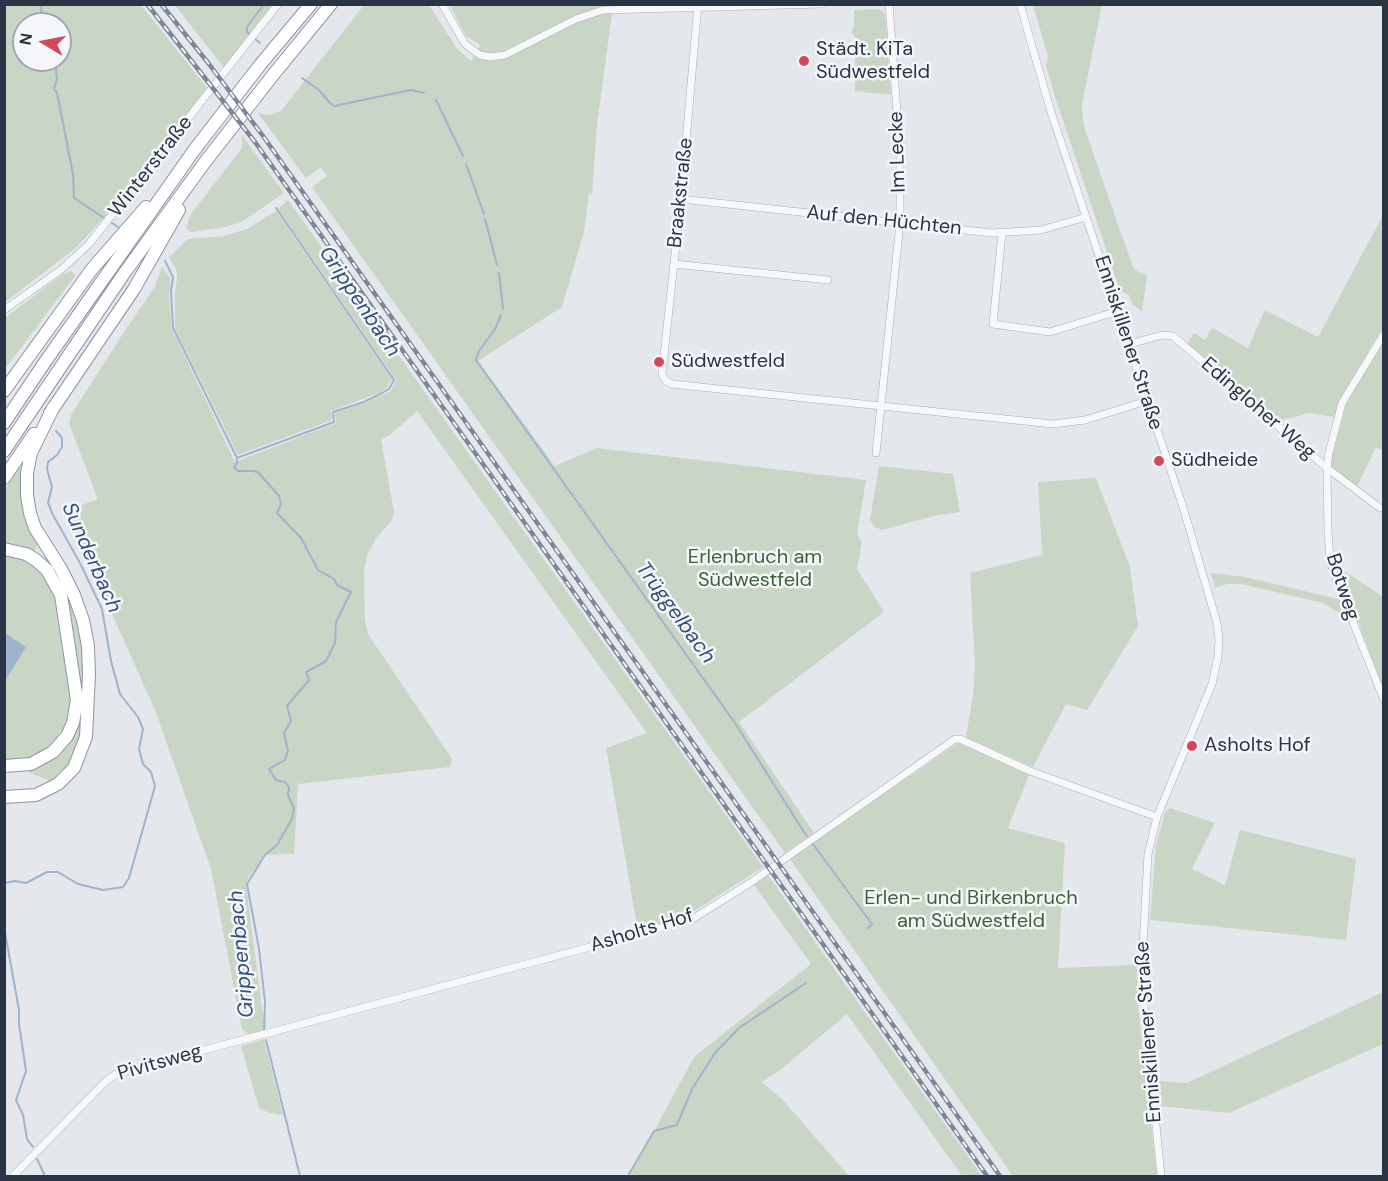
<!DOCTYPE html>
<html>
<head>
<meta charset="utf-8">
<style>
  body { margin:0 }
  #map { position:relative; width:1388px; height:1181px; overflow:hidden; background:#e4e7ec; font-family:"DM Sans",sans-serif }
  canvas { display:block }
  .frame { position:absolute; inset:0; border:6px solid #2b3445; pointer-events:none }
  .north { position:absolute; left:12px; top:12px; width:60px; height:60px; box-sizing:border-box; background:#f4f6f9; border:2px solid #a4a8b1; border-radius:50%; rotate:280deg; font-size:16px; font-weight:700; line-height:24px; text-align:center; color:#2b3445 }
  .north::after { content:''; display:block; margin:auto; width:21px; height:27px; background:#d1495b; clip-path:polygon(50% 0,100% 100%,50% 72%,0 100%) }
</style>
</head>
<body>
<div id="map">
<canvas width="1388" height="1181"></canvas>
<div class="frame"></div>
<div class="north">N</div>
</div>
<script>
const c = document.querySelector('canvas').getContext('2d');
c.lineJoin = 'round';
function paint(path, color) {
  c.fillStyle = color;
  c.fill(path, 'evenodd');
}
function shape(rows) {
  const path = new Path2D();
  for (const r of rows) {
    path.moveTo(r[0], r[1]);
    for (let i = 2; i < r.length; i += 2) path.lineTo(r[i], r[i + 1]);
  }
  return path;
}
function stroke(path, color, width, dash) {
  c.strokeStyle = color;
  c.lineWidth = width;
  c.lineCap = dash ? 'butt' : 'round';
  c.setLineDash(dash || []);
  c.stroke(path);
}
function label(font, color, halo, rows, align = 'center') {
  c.font = font + ' "DM Sans",sans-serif';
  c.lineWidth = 5;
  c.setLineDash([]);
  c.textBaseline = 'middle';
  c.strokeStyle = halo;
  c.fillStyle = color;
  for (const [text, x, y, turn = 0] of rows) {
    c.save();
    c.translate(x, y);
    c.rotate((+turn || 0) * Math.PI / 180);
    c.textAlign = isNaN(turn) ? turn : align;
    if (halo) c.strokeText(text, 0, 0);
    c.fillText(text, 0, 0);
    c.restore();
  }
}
paint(shape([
  [5,5,141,5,208,89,108,213,76,248,5,302],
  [24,24,60,24,60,60,24,60],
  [175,5,272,5,225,69],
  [364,5,429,5,458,50,471,61,480,45,466,36,450,5,613,5,597,125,592,194,589,194,584,232,562,307,478,361,555,466,597,448,866,480,857,534,862,542,857,569,884,612,739,722,814,833,785,853,312,187,327,176,321,167,306,178,258,113,270,115,281,111],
  [1033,5,1102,5,1082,105,1083,118,1085,130,1133,267,1138,272,1147,275,1142,311,1133,305,1129,295,1120,291,1056,100,1046,65,1048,56],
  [879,9,885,14,891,95,855,91,855,36,851,32,854,26,854,10],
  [242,135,284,193,243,221,225,227,190,232,186,227,191,214,242,148],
  [288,200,763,867,688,915,638,931,606,748,647,733,417,411,390,435,381,439,394,512,392,520,377,537,367,556,364,570,365,619,368,634,452,759,450,767,298,784,294,854,265,855,248,878,246,886,265,1031,249,1034,242,1029,211,869,155,710,66,511,98,499,69,424,71,415,124,332,154,288,162,267,170,277,169,298,172,329,235,462,336,423,335,413,365,403,391,391,396,380,278,209],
  [276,211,392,379,387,388,381,392,331,411,332,420,238,455,175,329,175,292,177,278,176,269,169,257,188,239,224,236,247,229],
  [1383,215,1383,327,1339,401,1335,417,1309,413,1279,421,1187,344,1194,333,1205,340,1212,328,1248,348,1265,310,1318,337],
  [71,271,76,275,5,369,5,318,63,274],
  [1383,342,1383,451,1376,447,1357,487,1332,467,1331,461,1346,404],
  [879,466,953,474,960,512,938,515,882,530,875,527,870,520],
  [19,467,22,472,21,496,25,515,38,545,33,553,17,545,5,542,5,490],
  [1096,478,1130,567,1138,626,1087,710,1066,704,1033,767,966,737,973,695,975,664,970,573,1042,555,1038,482],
  [4,554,23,559,33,565,48,582,55,596,71,699,67,720,56,740,42,751,29,757,8,760,4,760],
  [1340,568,1383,597,1383,689,1342,577],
  [1211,573,1245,577,1342,600,1348,618,1323,603,1241,584,1227,584,1215,588],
  [70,601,78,623,82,646,83,673,80,734,76,751,69,763,50,781,28,772,56,757,65,748,78,726,81,712,82,692,68,602],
  [958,743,1029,775,1008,828,1065,843,1058,968,1137,965,1138,1005,1157,1176,1013,1176,790,859],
  [1170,808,1215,823,1192,869,1225,885,1240,830,1356,859,1346,940,1150,920,1156,845,1165,812],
  [768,875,859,1004,982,1176,962,1176,847,1014,779,1071,761,1082,782,1099,849,1176,630,1176,694,1057,811,964,754,885],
  [1383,992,1383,1044,1229,1113,1160,1106,1157,1081,1187,1083],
  [264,1039,283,1115,269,1113,259,1108,241,1046]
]), '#c9d6c5');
paint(shape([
  [5,633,26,647,5,681]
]), '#9fb4cc');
stroke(shape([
  [40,4,44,24],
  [260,43,247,32,247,27,264,4],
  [55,60,57,79,54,89,57,93,73,174,74,198,104,218],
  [302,78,319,90,330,103,334,106,411,90,424,93],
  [436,100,463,156],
  [466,164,484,214],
  [485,219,497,265],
  [112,223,118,227],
  [165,261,173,277,171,291,173,328,237,458,237,463,234,467,238,471,253,471,258,472,279,496,281,504,277,513,301,538,318,570,334,579,337,585,351,592,336,622,335,643,326,661,306,672,309,680,287,706,291,721,284,733,288,751,285,760,269,769,276,780,285,782,289,787,288,795,294,808,292,819,277,845,265,855,247,884,259,949,265,1002,264,1031],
  [499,273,503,309],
  [501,315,495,329,479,351,476,360,735,723,804,832,872,924,868,928],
  [237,458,334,422,333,412,364,402,382,393,389,389,394,380,276,208],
  [4,883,15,881,26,883,47,872,58,872,78,884,103,890,123,887,129,878,155,786,151,772,143,764,139,749,143,729,138,717,120,694,111,661,102,609,80,563,53,515,48,503,52,487,47,469,48,462,57,455,62,447,62,438,56,431],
  [4,927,19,1010,19,1024,26,1071,16,1100,23,1115,27,1139,33,1147],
  [266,1040,300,1176],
  [37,1159,45,1176],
  [628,1176,654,1131,677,1125,692,1089,715,1053,739,1028,806,983]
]), '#9fb4cc', 2);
const street = shape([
  [442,4,465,44,480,55,490,57,505,55,576,19,603,10,822,4],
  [698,4,681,199,662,374,666,381,672,384,700,387,1053,424,1085,420,1147,401],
  [1020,4,1051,112,1183,507,1217,623,1219,639,1218,657,1212,684,1157,817,1148,854,1142,964,1144,1005,1161,1176],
  [681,199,992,233,1041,230,1086,217],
  [1002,233,993,324,1050,332,1118,311],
  [674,264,828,280],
  [4,310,62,269,89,244,278,4],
  [1384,334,1342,403,1329,453,1327,468,1328,532,1330,560,1337,582,1384,700],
  [1130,344,1162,335,1173,336,1327,468,1380,508],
  [876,453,900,223,900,152,889,4],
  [13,1176,106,1081,118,1073,691,920,750,883,955,739,960,739,1030,771,1157,817]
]);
const highway = shape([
  [4,391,92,269,146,207],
  [50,413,134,289,179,210],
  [4,423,45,362,195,149,260,65,311,4],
  [4,451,123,275,205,162,273,75,331,4],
  [4,478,34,434],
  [4,549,26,554,36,560,47,570,61,595,77,700,73,723,67,736,53,752,31,764,4,766],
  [4,797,36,795,58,784,74,768,86,737,89,674,88,646,83,620,74,595,61,569,35,528,30,513,27,495,27,473,31,453,53,408]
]);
stroke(street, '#a9aeb7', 8);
stroke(highway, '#8b94a3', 14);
stroke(street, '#f7f8fa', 7);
stroke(highway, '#fff', 12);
const rail = shape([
  [147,4,255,142,987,1176],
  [161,4,209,64,263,136,1000,1176]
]);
stroke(rail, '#7d8696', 4.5);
stroke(rail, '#f4f6f9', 2, [7]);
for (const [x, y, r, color] of [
  [804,61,6,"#d1495b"],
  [659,362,6,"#d1495b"],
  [1159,461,6,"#d1495b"],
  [1192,746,6,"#d1495b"]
]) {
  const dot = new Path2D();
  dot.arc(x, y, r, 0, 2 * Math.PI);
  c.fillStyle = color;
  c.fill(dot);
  stroke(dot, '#f4f6f9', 2);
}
label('20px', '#2b3445', '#f4f6f9', [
  ["Städt. KiTa",816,50],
  ["Südwestfeld",816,73],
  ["Südwestfeld",671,362],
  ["Südheide",1171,461],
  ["Asholts Hof",1204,746]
], 'left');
label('20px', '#2b3445', '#f4f6f9', [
  ["Im Lecke",898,152,-92],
  ["Winterstraße",151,167,-52],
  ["Braakstraße",681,193,-84],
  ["Auf den Hüchten",884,221,6],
  ["Enniskillener Straße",1128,343,72],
  ["Edingloher Weg",1258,409,41],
  ["Botweg",1342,587,72],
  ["Asholts Hof",642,931,-17],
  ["Enniskillener Straße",1149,1032,-94],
  ["Pivitsweg",160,1063,-16]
]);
label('20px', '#3f6138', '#f4f6f9', [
  ["Erlenbruch am",755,558],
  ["Südwestfeld",755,581],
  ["Erlen- und Birkenbruch",971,899],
  ["am Südwestfeld",971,922]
]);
label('italic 21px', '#34527a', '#f4f6f9', [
  ["Grippenbach",359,302,56],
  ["Sunderbach",91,558,66],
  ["Trüggelbach",675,613,54],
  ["Grippenbach",242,954,-95]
]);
</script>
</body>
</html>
